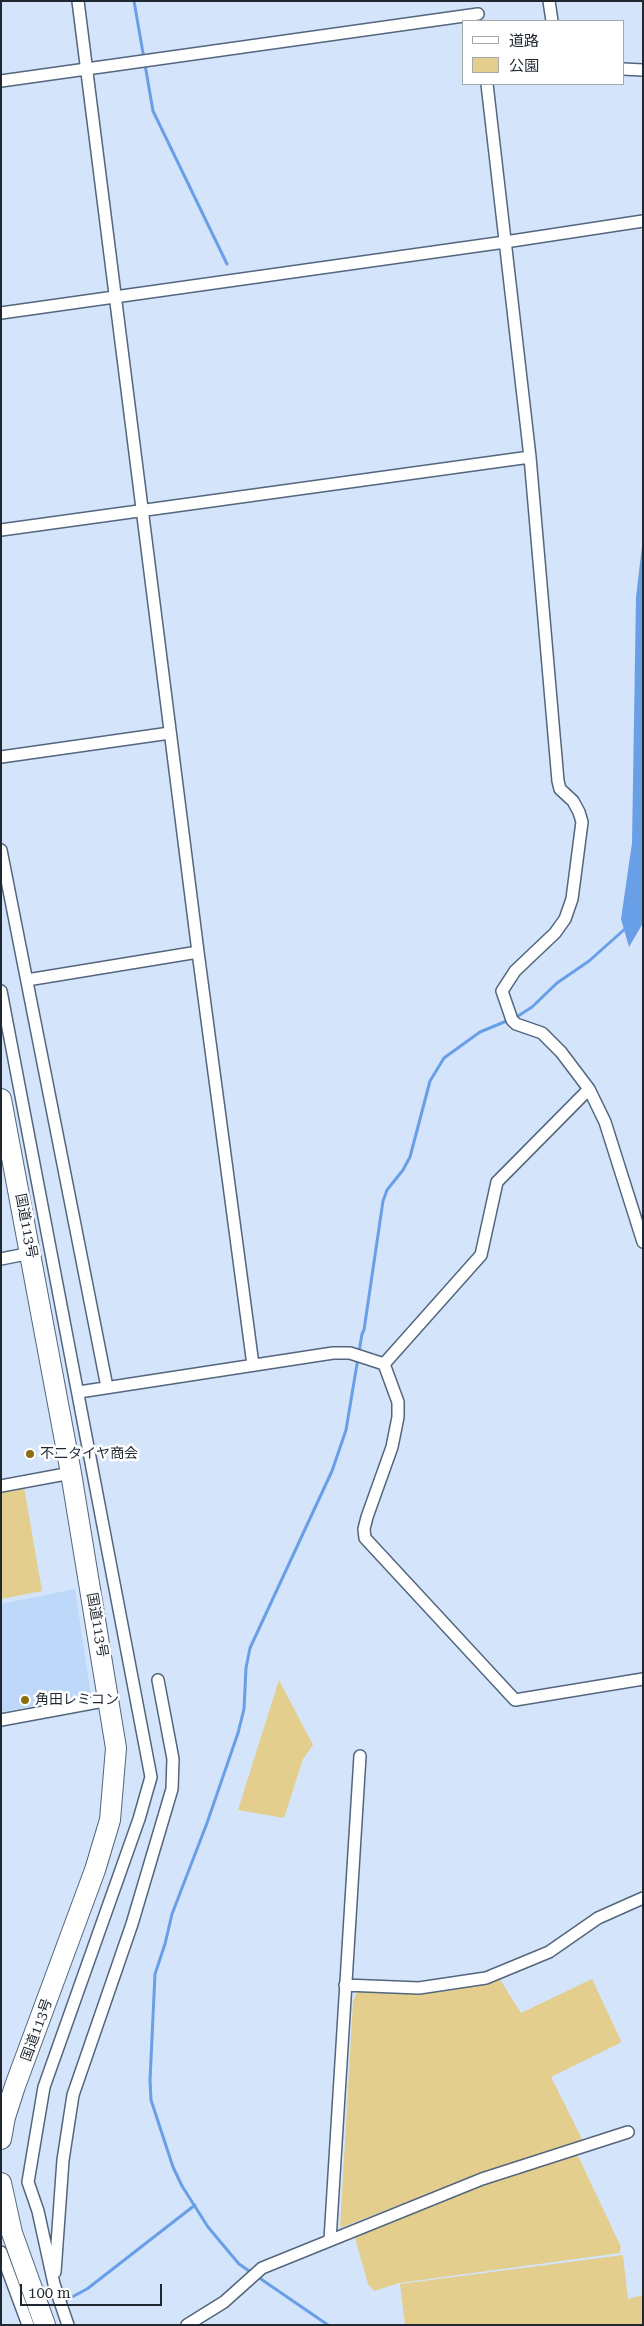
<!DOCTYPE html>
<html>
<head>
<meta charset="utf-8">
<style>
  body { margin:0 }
  #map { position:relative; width:644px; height:2326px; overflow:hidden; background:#d3e4fb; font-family:"Roboto Serif","Noto Sans JP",serif }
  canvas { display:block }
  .frame { position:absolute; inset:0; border:2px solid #1f2731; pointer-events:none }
  .legend { position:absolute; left:462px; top:20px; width:162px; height:65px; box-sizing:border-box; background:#fff; border:1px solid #a5a9ad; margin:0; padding:6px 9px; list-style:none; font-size:15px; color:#1f2731 }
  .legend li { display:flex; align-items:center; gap:10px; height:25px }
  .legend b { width:25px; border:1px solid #a5a9ad }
  .scale { position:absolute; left:20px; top:2284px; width:142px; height:22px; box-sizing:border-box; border:2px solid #1f2731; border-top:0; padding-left:6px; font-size:15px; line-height:18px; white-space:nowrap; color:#1f2731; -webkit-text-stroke:4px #fff; paint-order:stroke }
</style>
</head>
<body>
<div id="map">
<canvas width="644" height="2326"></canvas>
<div class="frame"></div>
<ul class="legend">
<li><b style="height:6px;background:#fff"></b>道路</li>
<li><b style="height:14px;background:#e3ce8e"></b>公園</li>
</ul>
<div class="scale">100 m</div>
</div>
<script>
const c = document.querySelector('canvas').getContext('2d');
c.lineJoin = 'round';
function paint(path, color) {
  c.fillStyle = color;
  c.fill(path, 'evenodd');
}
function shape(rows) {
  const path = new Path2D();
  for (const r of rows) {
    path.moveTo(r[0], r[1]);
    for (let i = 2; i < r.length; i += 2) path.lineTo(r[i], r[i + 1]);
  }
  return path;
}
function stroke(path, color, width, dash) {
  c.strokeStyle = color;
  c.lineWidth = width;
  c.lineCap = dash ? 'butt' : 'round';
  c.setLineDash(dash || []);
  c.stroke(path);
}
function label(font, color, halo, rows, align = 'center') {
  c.font = font + ' "Roboto Serif","Noto Sans JP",serif';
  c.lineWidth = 5;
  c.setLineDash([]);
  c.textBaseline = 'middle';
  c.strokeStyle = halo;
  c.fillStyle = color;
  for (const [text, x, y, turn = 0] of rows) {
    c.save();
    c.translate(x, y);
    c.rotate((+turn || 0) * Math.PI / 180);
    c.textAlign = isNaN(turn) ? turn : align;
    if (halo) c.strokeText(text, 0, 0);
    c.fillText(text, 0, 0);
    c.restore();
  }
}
paint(shape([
  [75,1589,91,1696,1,1712,1,1604]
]), '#bed8fa');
paint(shape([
  [24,1487,42,1591,1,1599,1,1491],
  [279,1680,313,1745,303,1759,284,1818,238,1810],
  [499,1978,521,2013,592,1979,621,2041,620,2043,551,2077,584,2143,420,2197,340,2228,353,2001,359,1988,446,1991,489,1984],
  [574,2152,579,2158,621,2247,620,2253,399,2283,374,2291,368,2284,355,2238,357,2230,412,2208],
  [623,2255,628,2299,643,2295,643,2325,405,2325,400,2284]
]), '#e3ce8e');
paint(shape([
  [643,538,643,923,629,947,621,919,632,843,636,597]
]), '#699fe7');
stroke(shape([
  [134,1,153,111,227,264],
  [515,1018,532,1007,557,983,589,961,626,928],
  [68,2299,87,2289,195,2205],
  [328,2325,239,2264,208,2227,182,2186,173,2167,151,2100,150,2080,155,1974,165,1944,172,1914,207,1823,238,1733,244,1709,246,1668,250,1648,332,1471,346,1430,362,1334,364,1330,383,1201,387,1190,403,1170,410,1157,430,1081,444,1058,480,1032,509,1020]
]), '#699fe7', 3);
const street = shape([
  [78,1,198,952,253,1365],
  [549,1,552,21],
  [623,69,643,70],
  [1,81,478,14],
  [487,84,530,457,558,781,560,789,573,801,579,812,582,822,572,899,565,919,555,933,515,971,502,991,512,1020,516,1024,542,1033,561,1052,589,1089,605,1122,643,1242],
  [1,313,505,242,643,221],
  [1,530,530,457],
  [1,757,170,733],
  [1,850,107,1387],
  [27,980,198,952],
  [1,991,151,1777,139,1819,44,2087,28,2182,38,2211,54,2284,68,2325],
  [1,1259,31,1253],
  [384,1364,481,1255,497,1182,589,1089],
  [79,1392,333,1353,350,1353,384,1364,398,1402,398,1417,392,1447,367,1517,364,1529,365,1538,515,1700,643,1679],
  [1,1486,71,1473],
  [1,1720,109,1700],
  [345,1985,419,1988,486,1978,549,1952,598,1918,643,1898],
  [330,2240,360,1756],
  [1,2252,28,2325],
  [55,2272,63,2160,73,2095,132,1924,172,1789,173,1759,158,1680],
  [187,2325,224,2302,262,2268,482,2179,628,2132]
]);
const highway = shape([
  [1,1099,71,1473,116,1748,110,1820,95,1870,15,2086,5,2117,1,2139],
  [1,2183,12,2233,45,2325]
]);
stroke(street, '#53667e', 14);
stroke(highway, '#53667e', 22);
stroke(street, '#fff', 11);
stroke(highway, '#fff', 20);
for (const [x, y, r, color] of [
  [30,1454,5,"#896f10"],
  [25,1700,5,"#896f10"]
]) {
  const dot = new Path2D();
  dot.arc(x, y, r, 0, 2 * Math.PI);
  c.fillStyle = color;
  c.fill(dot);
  stroke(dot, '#fff', 2);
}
label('14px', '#1f2731', '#fff', [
  ["国道113号",26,1226,79],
  ["国道113号",97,1625,80],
  ["国道113号",37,2030,-70]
]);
label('14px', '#1f2731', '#fff', [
  ["不二タイヤ商会",40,1454],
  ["角田レミコン",35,1700]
], 'left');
</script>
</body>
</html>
